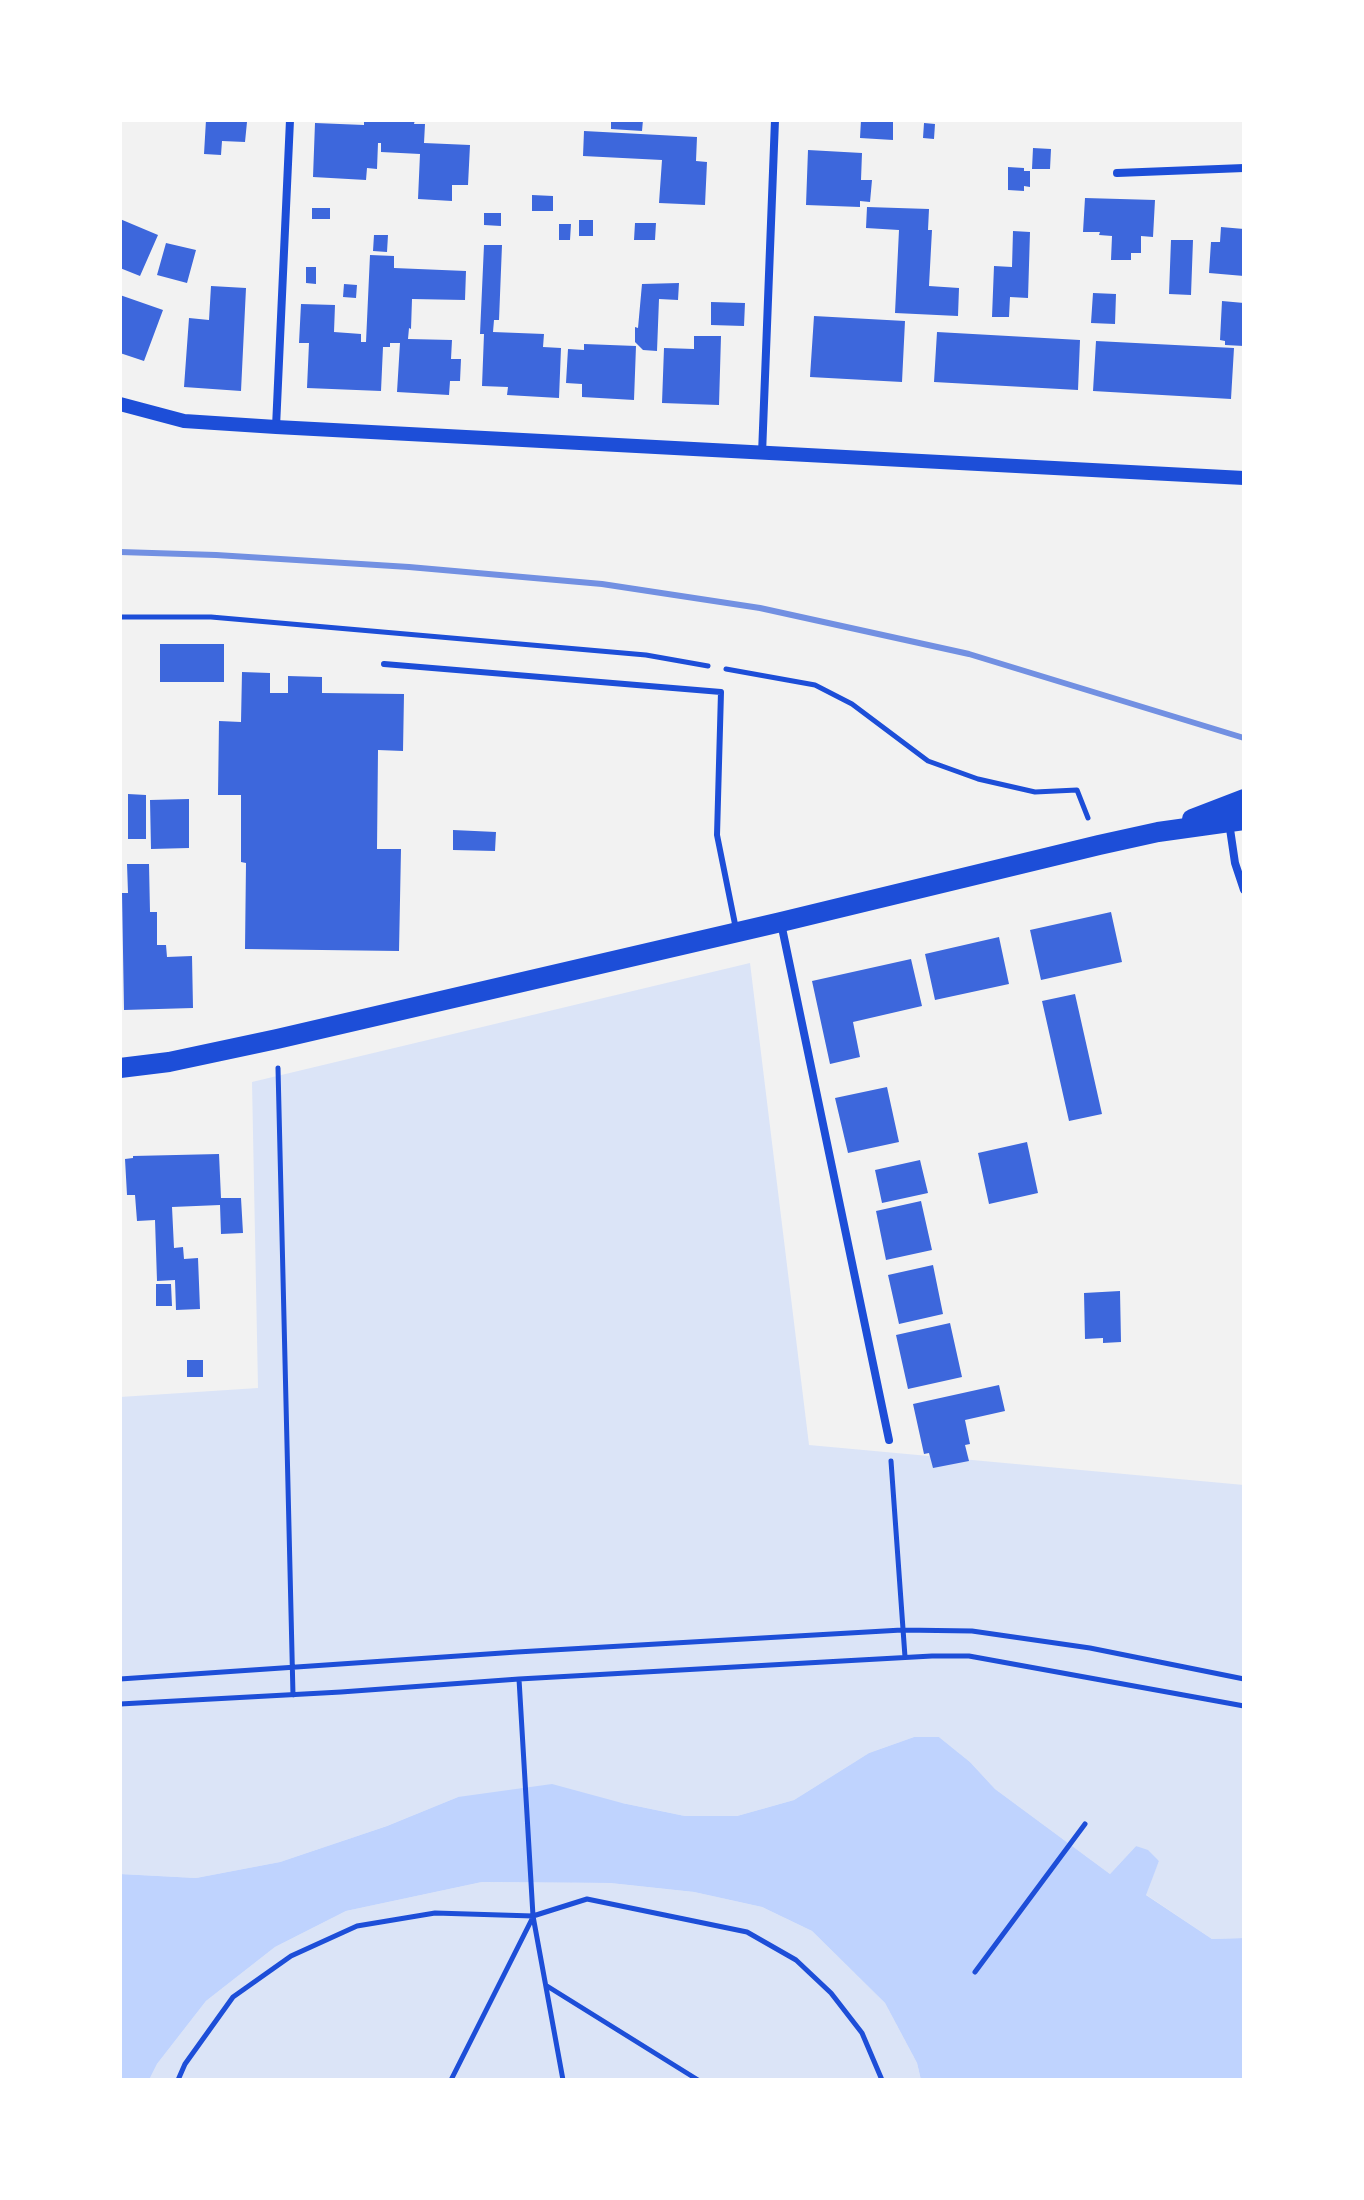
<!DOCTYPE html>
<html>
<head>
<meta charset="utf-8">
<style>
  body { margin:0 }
  #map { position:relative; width:1364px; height:2200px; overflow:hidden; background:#f2f2f2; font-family:Raleway,sans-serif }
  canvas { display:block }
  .frame { position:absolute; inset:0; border:122px solid #fff; pointer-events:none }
</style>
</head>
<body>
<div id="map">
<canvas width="1364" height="2200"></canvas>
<div class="frame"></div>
</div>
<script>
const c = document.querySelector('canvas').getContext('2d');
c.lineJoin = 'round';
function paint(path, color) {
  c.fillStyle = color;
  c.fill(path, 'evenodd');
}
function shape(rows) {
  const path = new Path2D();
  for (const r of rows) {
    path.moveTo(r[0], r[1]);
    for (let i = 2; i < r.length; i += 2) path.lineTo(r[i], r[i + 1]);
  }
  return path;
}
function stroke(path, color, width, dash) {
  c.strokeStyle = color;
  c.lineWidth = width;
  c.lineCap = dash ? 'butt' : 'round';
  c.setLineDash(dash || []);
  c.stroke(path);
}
paint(shape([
  [750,963,809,1445,1244,1485,1244,1938,1212,1939,1145,1894,1159,1861,1136,1846,1110,1874,995,1789,970,1762,939,1737,914,1737,869,1753,794,1800,737,1816,685,1816,622,1803,458,1797,387,1826,280,1862,196,1878,120,1874,120,1397,258,1388,252,1082],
  [482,1882,610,1883,694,1892,762,1907,812,1931,885,2003,917,2063,921,2080,149,2080,157,2064,206,2001,275,1947,346,1911]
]), '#dbe4f7');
paint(shape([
  [914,1737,939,1737,970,1762,995,1789,1110,1874,1136,1846,1148,1850,1159,1861,1146,1895,1212,1939,1244,1938,1244,2080,921,2080,917,2063,885,2003,812,1931,762,1907,694,1892,610,1883,482,1882,346,1911,275,1947,206,2001,157,2064,149,2080,120,2080,120,1874,196,1878,280,1862,387,1826,458,1797,552,1784,622,1803,685,1816,737,1816,794,1800,869,1753]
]), '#bfd3fe');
paint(shape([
  [206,120,247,122,245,142,222,141,221,155,204,154],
  [364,120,415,120,414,124,425,124,424,143,470,145,468,185,452,185,452,201,418,199,420,154,381,152,381,143,378,143,377,169,367,168,366,180,313,177,315,123,364,125],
  [611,120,643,120,642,131,611,129],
  [861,120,893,121,893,140,860,138],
  [924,123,935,124,934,139,923,138],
  [584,131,697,137,696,161,707,162,705,205,659,203,662,160,583,156],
  [1033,148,1051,149,1050,169,1032,169],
  [808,150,862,153,861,180,872,180,870,202,860,201,860,207,806,205],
  [1008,167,1024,168,1024,171,1030,171,1030,187,1024,186,1024,191,1008,190],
  [532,195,553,196,553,211,532,211],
  [1085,198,1155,200,1153,237,1141,236,1141,253,1131,253,1131,260,1111,260,1112,236,1099,235,1100,232,1083,232],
  [867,207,929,209,928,230,932,230,929,286,959,288,958,316,895,313,899,230,866,228],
  [312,208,330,208,330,219,312,219],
  [484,213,501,213,501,226,484,225],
  [120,219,158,235,140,276,120,268],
  [579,220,593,220,593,236,579,236],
  [635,223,656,223,655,240,634,240],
  [559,224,571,224,570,240,559,240],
  [1221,227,1244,229,1244,276,1209,273,1211,242,1220,242],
  [1013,231,1030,232,1028,298,1010,297,1009,317,992,317,994,266,1012,267],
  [374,235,388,235,387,252,373,251],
  [1171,240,1193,240,1191,295,1169,294],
  [166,243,196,250,187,283,157,275],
  [484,245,502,245,499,320,494,320,493,332,544,334,543,347,561,348,559,398,507,395,508,387,482,386,484,334,480,334],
  [370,255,394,256,394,268,466,271,465,300,412,299,411,329,409,328,408,339,452,340,451,359,461,359,460,381,450,381,449,395,397,392,400,343,390,343,390,347,383,347,381,391,307,388,309,343,299,343,301,304,335,305,334,332,361,334,361,342,366,342],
  [306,267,316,267,316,284,306,283],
  [679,283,678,300,659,299,657,351,643,350,635,342,635,327,638,328,642,284],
  [344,284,357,285,356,298,343,297],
  [211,286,246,288,241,391,184,387,189,318,209,320],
  [1093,293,1116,294,1115,324,1091,323],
  [120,295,163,310,144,361,120,353],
  [1222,301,1244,303,1244,346,1225,345,1225,341,1220,340],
  [711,302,745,303,744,326,711,325],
  [814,316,905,321,902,382,810,377],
  [937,332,1080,340,1078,390,934,382],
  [694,336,721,336,719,405,662,403,664,348,694,349],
  [1096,341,1234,348,1231,399,1093,391],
  [584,344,636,346,634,400,582,397,582,384,566,383,568,349,584,350],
  [160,644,224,644,224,682,160,682],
  [242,672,270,673,270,693,288,693,288,676,322,677,322,693,404,694,403,751,378,750,377,849,401,849,399,951,245,949,246,863,241,862,241,795,218,795,219,721,241,722],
  [128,794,146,795,146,839,128,839],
  [189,799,189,848,151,849,150,800],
  [453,830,496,832,495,851,453,850],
  [127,864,149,864,150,912,157,912,157,945,166,945,167,957,192,956,193,1008,124,1010,122,893,128,893],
  [1111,912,1122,962,1041,980,1030,930],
  [999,937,1009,984,935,1000,925,954],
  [911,959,922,1006,853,1022,860,1057,830,1064,812,981],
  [1075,994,1102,1114,1069,1121,1042,1001],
  [887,1087,899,1142,848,1153,835,1098],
  [1027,1142,1038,1193,989,1204,978,1153],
  [219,1154,221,1198,241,1198,243,1233,221,1234,220,1205,172,1207,174,1248,183,1247,184,1259,198,1258,200,1309,176,1310,175,1280,157,1281,155,1220,137,1221,135,1195,127,1195,125,1159,133,1158,133,1156],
  [920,1160,928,1193,882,1203,875,1170],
  [921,1201,932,1250,886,1260,876,1211],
  [933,1265,943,1314,899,1324,888,1275],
  [156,1284,171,1284,172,1306,156,1306],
  [1120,1291,1121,1342,1103,1343,1103,1338,1085,1339,1084,1293],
  [950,1323,962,1377,908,1389,896,1335],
  [187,1360,203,1360,203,1377,187,1377],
  [999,1385,1005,1411,965,1420,970,1444,965,1445,969,1461,933,1468,929,1453,924,1454,913,1404]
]), '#3d67dc');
stroke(shape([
  [120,617,211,617,646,655,708,666],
  [726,669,815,685,852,704,928,761,978,779,1035,792,1077,790,1088,818],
  [278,1068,293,1695],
  [891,1461,905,1657],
  [120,1679,517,1652,902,1630,972,1631,1090,1648,1244,1679],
  [519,1679,533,1916,563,2080],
  [120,1704,341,1692,519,1679,932,1656,969,1656,1244,1706],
  [975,1972,1085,1824],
  [547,1986,698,2080],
  [178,2080,185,2064,233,1997,291,1956,357,1926,435,1913,533,1916,587,1899,747,1932,796,1960,831,1993,862,2033,882,2080],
  [451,2080,533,1917]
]), '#1d4ed8', 5);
stroke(shape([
  [384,664,721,692,717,835,736,929]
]), '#1d4ed8', 6);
stroke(shape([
  [1117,173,1244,168],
  [276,427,290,120],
  [762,454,775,120],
  [1229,822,1235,863,1244,890],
  [781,923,889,1440]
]), '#1d4ed8', 8);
stroke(shape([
  [120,404,184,421,276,427,1244,478]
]), '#1d4ed8', 14);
stroke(shape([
  [1192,819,1244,799],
  [120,1068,169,1062,277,1039,781,922,1099,845,1158,832,1244,820]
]), '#1d4ed8', 20);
stroke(shape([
  [120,552,216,555,409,567,602,584,760,608,969,654,1244,738]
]), '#7290e2', 6);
</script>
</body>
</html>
